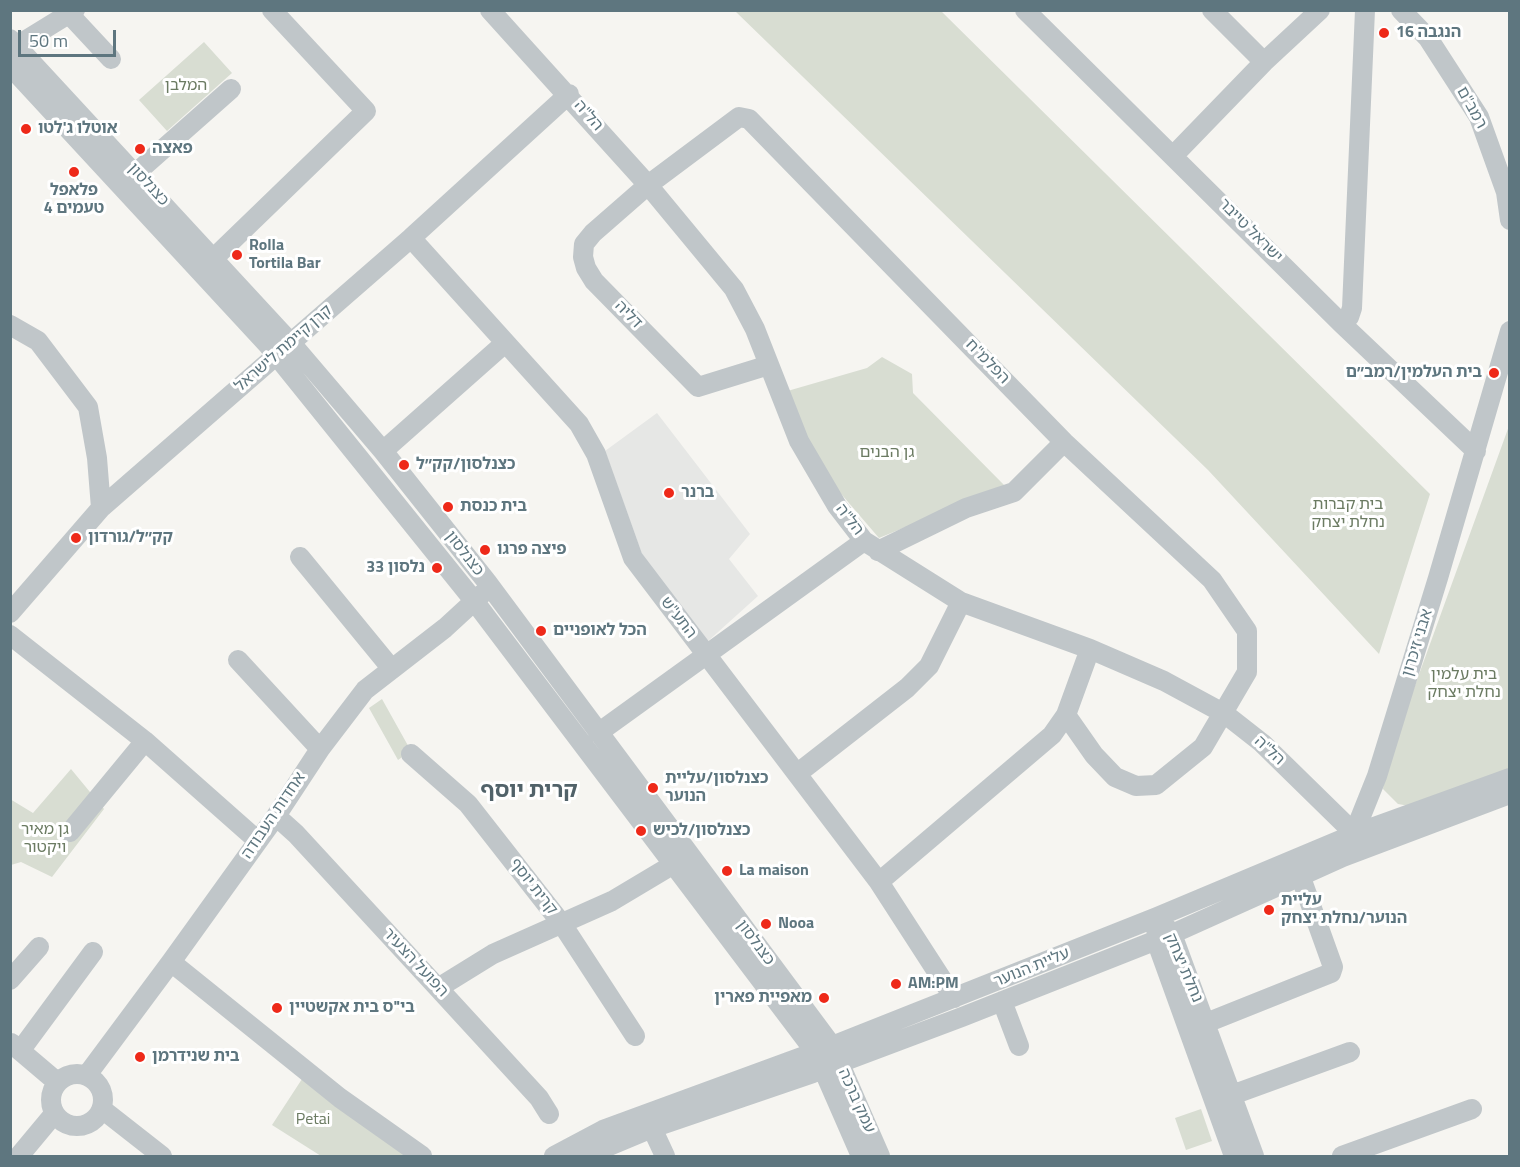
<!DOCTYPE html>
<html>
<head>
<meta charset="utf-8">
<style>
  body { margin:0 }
  #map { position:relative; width:1520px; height:1167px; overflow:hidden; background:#f6f5f1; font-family:"Titillium Web",sans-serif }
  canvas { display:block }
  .frame { position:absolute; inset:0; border:12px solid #5e767f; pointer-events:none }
  .scale { position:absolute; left:18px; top:30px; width:98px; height:27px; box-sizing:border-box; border:3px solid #5e767f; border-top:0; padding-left:8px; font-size:18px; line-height:21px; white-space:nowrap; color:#5e767f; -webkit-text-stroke:4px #fff; paint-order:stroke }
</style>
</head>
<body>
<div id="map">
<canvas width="1520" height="1167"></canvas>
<div class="frame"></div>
<div class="scale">50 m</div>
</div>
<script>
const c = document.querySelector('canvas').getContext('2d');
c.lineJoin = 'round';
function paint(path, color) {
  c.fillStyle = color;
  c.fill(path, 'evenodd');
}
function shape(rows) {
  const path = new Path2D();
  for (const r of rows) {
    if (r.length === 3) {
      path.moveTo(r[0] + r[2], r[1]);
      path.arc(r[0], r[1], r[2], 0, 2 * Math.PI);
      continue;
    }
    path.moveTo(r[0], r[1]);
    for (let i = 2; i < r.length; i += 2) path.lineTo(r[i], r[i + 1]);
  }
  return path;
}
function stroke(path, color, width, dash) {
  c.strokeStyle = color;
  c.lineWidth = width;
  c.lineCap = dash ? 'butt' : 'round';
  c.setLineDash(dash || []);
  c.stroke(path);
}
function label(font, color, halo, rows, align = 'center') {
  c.font = font + ' "Titillium Web","Noto Sans Hebrew",sans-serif';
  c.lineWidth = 6;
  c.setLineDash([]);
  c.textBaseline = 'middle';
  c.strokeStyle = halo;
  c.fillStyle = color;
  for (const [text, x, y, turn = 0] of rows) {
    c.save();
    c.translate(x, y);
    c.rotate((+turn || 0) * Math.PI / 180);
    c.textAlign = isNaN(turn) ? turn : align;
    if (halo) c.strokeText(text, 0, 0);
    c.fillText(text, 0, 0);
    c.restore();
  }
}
paint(shape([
  [657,413,750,534,729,559,758,596,707,642,642,554,605,451]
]), '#e6e7e5');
paint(shape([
  [735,11,941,11,1430,494,1379,654,1208,470],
  [204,42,232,73,167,131,139,100],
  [882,357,912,374,913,393,1005,486,879,538,830,481,784,392,867,368],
  [1509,426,1509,771,1415,807,1398,804,1383,789,1384,779,1401,724],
  [382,699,411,751,398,760,369,708],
  [71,769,104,809,52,877,21,862,11,865,10,799,33,813],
  [302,1079,410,1156,321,1156,272,1125],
  [1201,1109,1212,1141,1186,1150,1175,1118]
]), '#d8ddd2');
stroke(shape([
  [490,10,648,185,734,289,755,329,799,441,837,506,864,541,961,602,1090,649,1164,681,1225,714,1262,743,1355,834,1378,843],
  [1025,10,1342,324,1476,451],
  [1212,10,1264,62],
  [1401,10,1428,38,1479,117,1506,192,1510,220],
  [70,15,111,59],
  [10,39,291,343,383,451,487,582,832,1046,880,1156],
  [10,50,75,10],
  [10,66,268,345,475,602,816,1053,861,1156],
  [1174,155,1264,62,1320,10],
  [136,173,231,89],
  [411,238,579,424,596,454,633,558,879,882,954,998],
  [214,258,366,111,272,10],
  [1342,324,1349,317,1352,308,1365,10],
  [10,325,38,341,88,407,97,458,101,508],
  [769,365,698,387,594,281,586,268,583,257,584,244,593,233,648,185,739,117,749,119,1064,442,1212,580,1247,631,1247,672,1203,747,1156,785,1136,786,1115,777,1094,755,1066,715,1090,649],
  [383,451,505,343],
  [878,551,966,508,1014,492,1064,442],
  [300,557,391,668],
  [10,613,101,508,411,238,569,94],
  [10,635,145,741,258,841],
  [238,660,320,749],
  [598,733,864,541],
  [411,754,468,804,562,924,635,1036],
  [798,773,907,688,929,666,961,602],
  [276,816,296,834,438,988,539,1098,549,1114],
  [70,832,145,741],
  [1351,841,1377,776,1438,578,1510,331],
  [879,882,1052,735,1066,715],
  [1164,925,1172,934,1254,1156],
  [1157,926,1156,940,1234,1156],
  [171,962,340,1098,422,1156],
  [10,980,39,947],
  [438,988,493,954,612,901,684,858],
  [1002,1001,1019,1046],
  [1206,1023,1331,973,1333,967,1300,875],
  [11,1043,57,1082],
  [20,1051,93,952],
  [77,1100,26],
  [87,1075,171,962,276,816,320,749,365,690,445,628,482,594],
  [1232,1095,1350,1052],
  [102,1109,162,1156],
  [652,1128,665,1156],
  [19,1156,54,1114],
  [554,1156,603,1130,832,1046,1157,917,1355,834,1510,778],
  [585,1156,652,1128,813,1073,962,1017,1172,934,1343,857,1510,794],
  [1342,1156,1472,1109]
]), '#c0c6c9', 20);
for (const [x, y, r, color] of [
  [1384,33,6,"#ee2919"],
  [26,129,6,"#ee2919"],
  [140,149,6,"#ee2919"],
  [74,172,6,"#ee2919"],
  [237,255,6,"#ee2919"],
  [1494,373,6,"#ee2919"],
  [404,465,6,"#ee2919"],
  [669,493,6,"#ee2919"],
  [448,507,6,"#ee2919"],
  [76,538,6,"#ee2919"],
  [485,550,6,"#ee2919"],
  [437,568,6,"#ee2919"],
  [541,631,6,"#ee2919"],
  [653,788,6,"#ee2919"],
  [641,831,6,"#ee2919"],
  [727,871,6,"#ee2919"],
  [1269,910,6,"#ee2919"],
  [766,924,6,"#ee2919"],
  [896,984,6,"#ee2919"],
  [824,998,6,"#ee2919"],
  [277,1008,6,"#ee2919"],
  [140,1057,6,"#ee2919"]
]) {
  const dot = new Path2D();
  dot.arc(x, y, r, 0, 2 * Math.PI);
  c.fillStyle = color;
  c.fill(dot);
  stroke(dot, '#fff', 2);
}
label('bold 16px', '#5e767f', '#fff', [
  ["הנגבה 16",1396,33],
  ["אוטלו ג'לטו",38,129],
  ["פאצה",152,149],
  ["פלאפל",74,191,"center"],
  ["4 טעמים",74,209,"center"],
  ["Rolla",249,246],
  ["Tortila Bar",249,264],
  ["בית העלמין/רמב״ם",1482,373,"right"],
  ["כצנלסון/קק״ל",416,465],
  ["ברנר",681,493],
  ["בית כנסת",460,507],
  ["קק״ל/גורדון",88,538],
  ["פיצה פרגו",497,550],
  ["נלסון 33",425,568,"right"],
  ["הכל לאופניים",553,631],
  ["כצנלסון/עליית",665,779],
  ["הנוער",665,797],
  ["כצנלסון/לכיש",653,831],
  ["La maison",739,871],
  ["עליית",1281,901],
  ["הנוער/נחלת יצחק",1281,919],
  ["Nooa",778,924],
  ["AM:PM",908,984],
  ["מאפיית פארין",812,998,"right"],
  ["בי\"ס בית אקשטיין",289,1008],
  ["בית שנידרמן",152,1057]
], 'left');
label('16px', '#6b7b62', '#fff', [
  ["המלבן",186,86],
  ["גן הבנים",887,453],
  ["בית קברות",1348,505],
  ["נחלת יצחק",1348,523],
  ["בית עלמין",1464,675],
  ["נחלת יצחק",1464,693],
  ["גן מאיר",45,830],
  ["ויקטור",45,848],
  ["Petai",313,1120]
]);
label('16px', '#5e767f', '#fff', [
  ["רמב\"ם",1471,108,61],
  ["הל\"ה",588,116,49],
  ["כצנלסון",148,185,47],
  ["ישראל טייבר",1250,231,45],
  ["דליה",628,315,46],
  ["קרן קיימת לישראל",284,349,-41],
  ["הפלמ\"ח",987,362,46],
  ["הל\"ה",849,520,53],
  ["כצנלסון",464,554,52],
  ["התע\"ש",678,618,52],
  ["אבני זיכרון",1418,643,-73],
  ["הל\"ה",1269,751,43],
  ["אחדות העבודה",274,816,-56],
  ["קרית יוסף",533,887,52],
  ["כצנלסון",755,943,53],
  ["הפועל הצעיר",415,963,47],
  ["עליית הנוער",1032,968,-22],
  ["נחלת יצחק",1183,968,67],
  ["עמק ברכה",856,1101,66]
]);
label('bold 22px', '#516269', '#fff', [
  ["קרית יוסף",529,792]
]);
</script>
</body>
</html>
